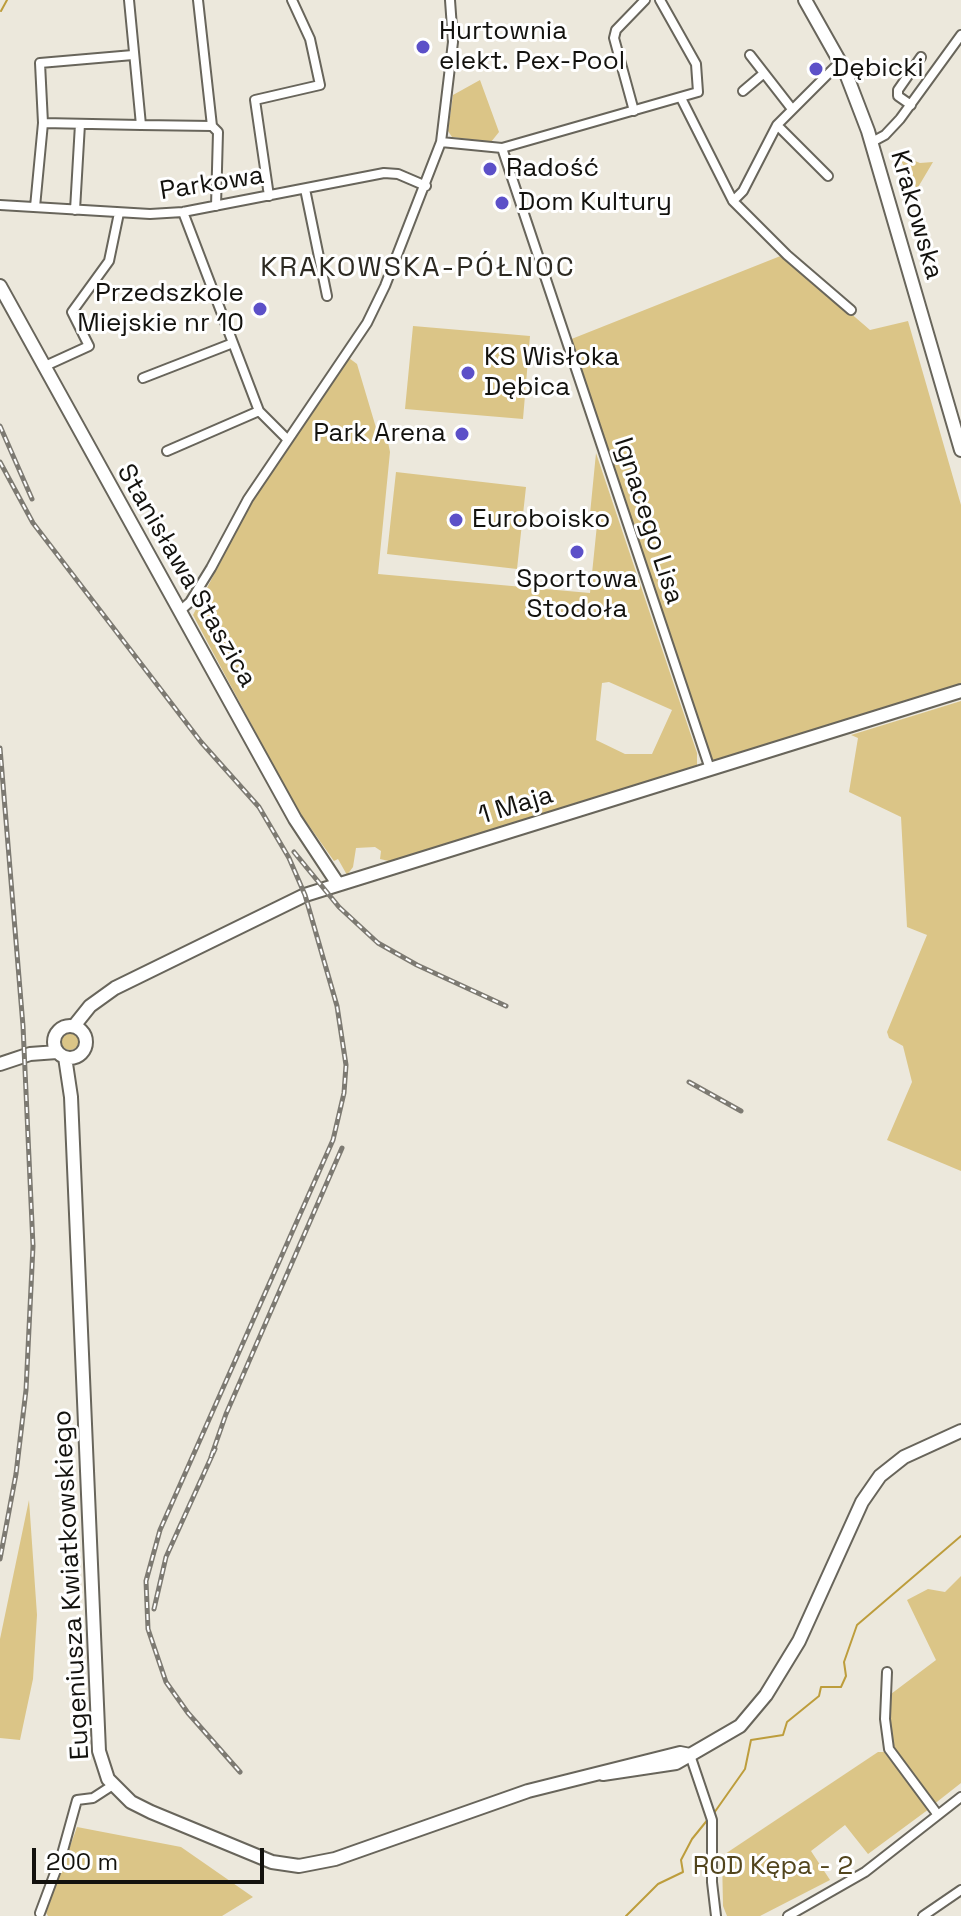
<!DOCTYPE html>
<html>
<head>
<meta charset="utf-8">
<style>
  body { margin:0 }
  #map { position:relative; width:961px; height:1916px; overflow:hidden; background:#ece8dc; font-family:"Space Grotesk",sans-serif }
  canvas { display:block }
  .scale { position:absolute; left:32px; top:1848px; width:232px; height:36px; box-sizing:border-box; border:4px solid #13120e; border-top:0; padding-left:10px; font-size:24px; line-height:28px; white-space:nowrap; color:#13120e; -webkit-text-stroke:6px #fff; paint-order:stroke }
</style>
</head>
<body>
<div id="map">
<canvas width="961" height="1916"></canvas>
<div class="scale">200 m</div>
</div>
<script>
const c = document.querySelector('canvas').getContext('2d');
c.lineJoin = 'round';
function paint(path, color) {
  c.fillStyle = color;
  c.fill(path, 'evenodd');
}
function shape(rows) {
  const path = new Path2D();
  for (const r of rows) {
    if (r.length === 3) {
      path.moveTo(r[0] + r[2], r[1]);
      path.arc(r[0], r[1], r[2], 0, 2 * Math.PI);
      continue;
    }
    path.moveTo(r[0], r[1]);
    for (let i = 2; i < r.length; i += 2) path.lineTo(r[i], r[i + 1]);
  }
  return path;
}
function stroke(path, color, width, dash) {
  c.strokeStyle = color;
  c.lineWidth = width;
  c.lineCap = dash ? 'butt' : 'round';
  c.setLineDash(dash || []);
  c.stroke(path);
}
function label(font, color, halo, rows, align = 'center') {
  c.font = font + ' "Space Grotesk",sans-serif';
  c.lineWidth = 6;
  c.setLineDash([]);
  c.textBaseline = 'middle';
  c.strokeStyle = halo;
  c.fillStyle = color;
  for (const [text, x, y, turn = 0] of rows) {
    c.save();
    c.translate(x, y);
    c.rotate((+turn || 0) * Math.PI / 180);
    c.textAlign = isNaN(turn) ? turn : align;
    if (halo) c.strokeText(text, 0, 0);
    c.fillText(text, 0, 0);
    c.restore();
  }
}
paint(shape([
  [480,80,499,132,491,142,452,137,448,131,453,95],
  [897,154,920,163,933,162,917,189],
  [783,255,870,330,908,321,961,505,961,686,711,763,569,340],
  [413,326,530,336,523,419,405,409],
  [349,358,357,364,377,431,387,437,390,452,378,574,590,593,598,515,590,514,596,453,697,753,697,768,393,862,380,859,381,851,375,847,356,848,353,867,347,875,338,859,334,861,295,806,193,615,252,501],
  [609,682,672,710,652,754,625,754,596,740,602,683],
  [396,472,526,487,517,569,387,554],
  [961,701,961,1171,887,1140,912,1082,903,1046,889,1038,887,1032,927,935,907,927,901,817,849,792,858,738,851,735],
  [70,1041,9],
  [29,1500,37,1615,33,1679,20,1740,0,1738,0,1639],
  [961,1576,961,1783,933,1805,892,1751,887,1697,936,1660,907,1600,928,1589,945,1592],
  [878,1752,884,1752,929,1809,868,1854,845,1825,811,1851,830,1880,760,1916,727,1916,723,1906,722,1856],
  [77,1827,181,1847,253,1897,222,1916,48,1916,46,1913]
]), '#dbc587');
stroke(shape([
  [1,11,7,0],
  [714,1813,745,1769,751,1740,783,1735,787,1722,819,1696,821,1687,841,1687,846,1676,844,1662,857,1625,961,1536],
  [626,1916,658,1884,683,1872,681,1860,692,1839,709,1818]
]), '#bd9d3c', 2);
const street = shape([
  [129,0,141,125,212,126],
  [198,0,212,126,218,132,216,206],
  [750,55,792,109],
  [743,91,763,74],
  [681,98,733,201,787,255,851,310],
  [911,105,898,96,898,90,921,57],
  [634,111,614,38,616,30,645,0],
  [43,123,141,125],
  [777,125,828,176],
  [441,142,502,148,698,92,696,64,660,0],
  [872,142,885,135,900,119,961,35],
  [502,148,710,769],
  [305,189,327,296],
  [269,196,255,100,320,85,310,39,292,0],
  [733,201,743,191,777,125,840,62],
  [0,205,150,214,183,212,384,173,398,174,426,186],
  [35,207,43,123,40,63,133,55],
  [75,210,80,124],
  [183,212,259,411,287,439],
  [43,367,89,346,72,312,109,261,119,213],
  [143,378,233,343],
  [167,451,259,411],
  [181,610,190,602,211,568,248,499,367,323,385,286,441,142,453,42,450,0],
  [887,1672,885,1719,889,1749,938,1815],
  [690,1755,712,1820,712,1882,716,1916],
  [40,1913,62,1854,77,1800,93,1798,113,1785],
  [788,1916,865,1872,961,1797],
  [923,1916,961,1890]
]);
const secondary = shape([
  [805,0,845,71,868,131,961,450],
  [0,286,295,819,338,884],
  [70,1042,16],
  [74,1026,90,1006,115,988,305,895,961,691],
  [65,1057,71,1097,99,1751,108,1779,131,1802,151,1812,272,1862,299,1866,335,1859,528,1791,680,1753,690,1755,676,1763,603,1774],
  [0,1064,30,1054,57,1052],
  [690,1755,740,1726,766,1695,799,1641,862,1502,880,1476,904,1457,961,1431]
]);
stroke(street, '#68655b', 12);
stroke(secondary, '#68655b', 16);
stroke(street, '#fff', 8);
stroke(secondary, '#fff', 12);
const rail = shape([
  [0,426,32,499],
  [0,462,33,523,201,742,259,807,289,858,305,895,337,1006,346,1065,344,1093,333,1140,160,1530,146,1581,148,1629,166,1682,188,1713,240,1772],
  [0,748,23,1026,33,1246,26,1390,16,1474,0,1559],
  [294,852,339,907,378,943,417,965,506,1006],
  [689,1082,741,1111],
  [211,1457,226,1414,342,1148],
  [154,1609,166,1557,215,1449]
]);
stroke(rail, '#7d7a72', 5);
stroke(rail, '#fff', 2, [6]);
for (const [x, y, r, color] of [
  [423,47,8,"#5c50c8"],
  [816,69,8,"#5c50c8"],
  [490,169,8,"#5c50c8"],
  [502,203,8,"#5c50c8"],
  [260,309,8,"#5c50c8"],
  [468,373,8,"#5c50c8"],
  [462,434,8,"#5c50c8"],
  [456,520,8,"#5c50c8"],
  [577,552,8,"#5c50c8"]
]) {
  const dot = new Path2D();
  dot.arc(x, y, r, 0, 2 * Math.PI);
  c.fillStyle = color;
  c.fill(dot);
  stroke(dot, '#fff', 3);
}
label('26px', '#13120e', '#fff', [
  ["Hurtownia",439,32],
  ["elekt. Pex-Pool",439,62],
  ["Dębicki",832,69],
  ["Radość",506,169],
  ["Dom Kultury",518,203],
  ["Przedszkole",244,294,"right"],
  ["Miejskie nr 10",244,324,"right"],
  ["KS Wisłoka",484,358],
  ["Dębica",484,388],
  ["Park Arena",446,434,"right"],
  ["Euroboisko",472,520],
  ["Sportowa",577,580,"center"],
  ["Stodoła",577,610,"center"]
], 'left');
label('26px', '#13120e', '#fff', [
  ["Parkowa",212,184,-9],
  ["Krakowska",916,215,74],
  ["Ignacego Lisa",648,521,72],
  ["Stanisława Staszica",186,576,60],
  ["1 Maja",516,806,-17],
  ["Eugeniusza Kwiatkowskiego",72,1585,-93]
]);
label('26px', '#52451d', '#fff', [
  ["ROD Kępa - 2",773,1867]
]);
c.letterSpacing = '2px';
label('28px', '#2d2a22', '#fff', [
  ["KRAKOWSKA-PÓŁNOC",418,268]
]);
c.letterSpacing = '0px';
</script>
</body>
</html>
